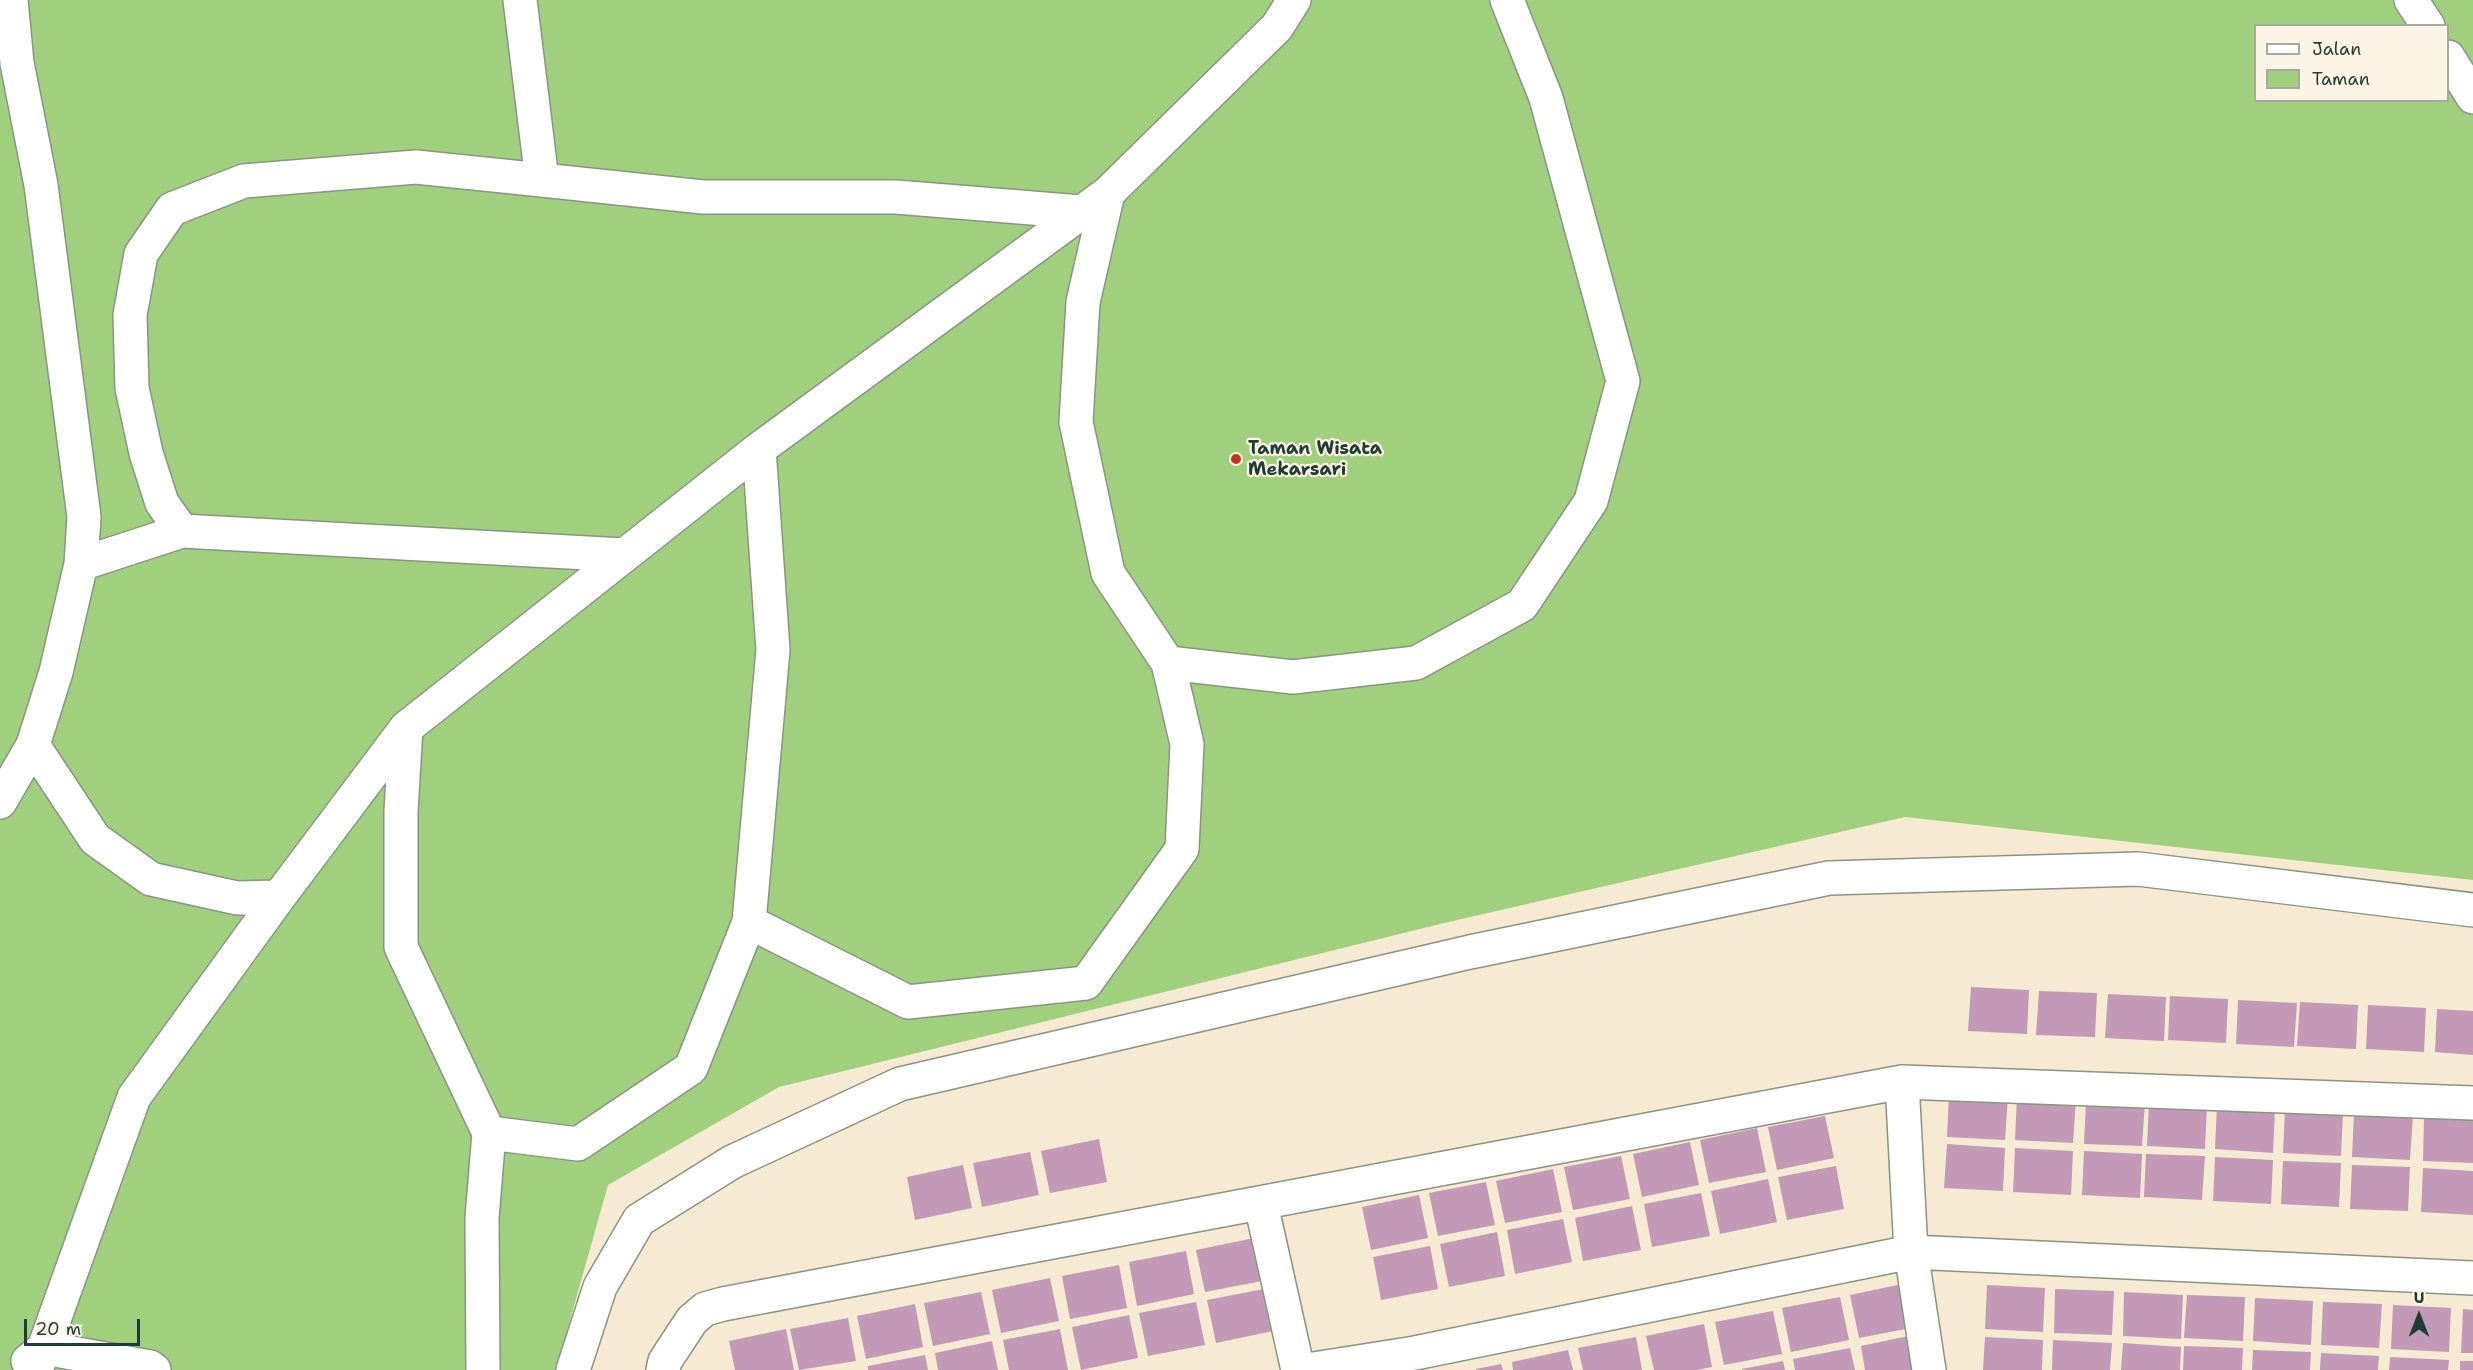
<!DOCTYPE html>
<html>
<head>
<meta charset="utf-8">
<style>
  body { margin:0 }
  #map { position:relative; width:2473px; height:1370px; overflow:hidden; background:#f6ead2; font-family:"Shantell Sans",sans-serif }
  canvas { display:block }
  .legend { position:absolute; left:2254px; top:24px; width:195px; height:78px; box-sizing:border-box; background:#fcf5e5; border:2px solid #a4ab9e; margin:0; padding:8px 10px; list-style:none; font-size:18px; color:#1f3d34 }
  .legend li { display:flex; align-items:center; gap:12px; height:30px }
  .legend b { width:30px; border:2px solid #a4ab9e }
  .north { position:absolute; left:2389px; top:1286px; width:60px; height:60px; -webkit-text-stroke:4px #fcf5e5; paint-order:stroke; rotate:0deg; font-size:16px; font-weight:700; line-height:24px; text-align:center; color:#1f3d34 }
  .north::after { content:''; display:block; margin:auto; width:21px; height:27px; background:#1f3d34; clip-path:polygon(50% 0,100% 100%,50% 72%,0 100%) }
  .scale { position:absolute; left:24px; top:1319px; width:116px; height:27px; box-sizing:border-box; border:3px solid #1f3d34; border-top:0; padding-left:8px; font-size:18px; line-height:21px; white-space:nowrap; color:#1f3d34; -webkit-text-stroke:4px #fcf5e5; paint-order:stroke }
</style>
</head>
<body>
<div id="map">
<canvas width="2473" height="1370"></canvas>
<ul class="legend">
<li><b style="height:8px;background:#fff"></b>Jalan</li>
<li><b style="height:16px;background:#a0d07e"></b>Taman</li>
</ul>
<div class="north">U</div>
<div class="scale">20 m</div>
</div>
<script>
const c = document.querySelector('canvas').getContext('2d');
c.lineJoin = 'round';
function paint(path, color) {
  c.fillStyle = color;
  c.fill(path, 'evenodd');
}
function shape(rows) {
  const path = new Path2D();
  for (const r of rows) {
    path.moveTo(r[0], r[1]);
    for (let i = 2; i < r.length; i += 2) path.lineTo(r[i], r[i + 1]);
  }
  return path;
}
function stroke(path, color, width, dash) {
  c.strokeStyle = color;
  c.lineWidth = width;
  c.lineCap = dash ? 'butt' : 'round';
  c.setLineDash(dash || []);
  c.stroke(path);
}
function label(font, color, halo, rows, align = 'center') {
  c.font = font + ' "Shantell Sans",sans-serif';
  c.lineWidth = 4.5;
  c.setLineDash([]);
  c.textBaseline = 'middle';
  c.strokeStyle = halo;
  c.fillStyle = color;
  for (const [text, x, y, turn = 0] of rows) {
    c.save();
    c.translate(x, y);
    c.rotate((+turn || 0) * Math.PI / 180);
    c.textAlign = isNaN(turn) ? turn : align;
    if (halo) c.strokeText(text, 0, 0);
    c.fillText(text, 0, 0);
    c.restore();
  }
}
paint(shape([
  [0,0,2473,0,2473,880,1905,817,1440,924,779,1087,608,1185,556,1370,0,1370],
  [2256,26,2448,26,2448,100,2256,100]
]), '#a0d07e');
paint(shape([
  [1971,987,2029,990,2027,1034,1968,1031],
  [2039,991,2097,993,2095,1037,2036,1035],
  [2108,994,2166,997,2164,1041,2105,1038],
  [2170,996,2228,999,2226,1043,2168,1040],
  [2238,1000,2297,1003,2294,1047,2236,1044],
  [2300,1002,2358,1005,2356,1049,2297,1046],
  [2368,1005,2426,1008,2424,1052,2366,1049],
  [2437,1009,2473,1011,2473,1055,2435,1052],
  [1949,1093,2008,1096,2005,1140,1947,1137],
  [2017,1096,2076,1099,2073,1143,2015,1140],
  [2086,1100,2145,1102,2142,1146,2084,1144],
  [2149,1102,2207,1105,2205,1149,2147,1146],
  [2217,1105,2275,1109,2273,1153,2215,1149],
  [2285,1109,2343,1112,2341,1156,2283,1153],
  [2354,1113,2413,1116,2410,1160,2352,1157],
  [1825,1116,1834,1158,1777,1170,1768,1127],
  [2424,1117,2473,1119,2473,1163,2423,1161],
  [1757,1128,1766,1172,1709,1183,1700,1140],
  [1099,1139,1107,1182,1050,1193,1041,1151],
  [1690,1142,1699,1185,1642,1197,1633,1154],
  [1947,1144,2005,1148,2003,1191,1944,1188],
  [2015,1148,2073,1151,2071,1195,2013,1192],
  [2084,1151,2142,1154,2140,1198,2082,1195],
  [1030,1152,1039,1195,982,1207,973,1163],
  [2146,1154,2205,1156,2202,1200,2144,1197],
  [1621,1156,1630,1199,1573,1210,1564,1167],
  [2215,1157,2273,1160,2271,1204,2213,1201],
  [2283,1161,2341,1163,2339,1207,2281,1204],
  [963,1165,972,1208,915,1220,907,1177],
  [2352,1165,2410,1167,2408,1211,2350,1209],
  [1836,1166,1844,1209,1787,1220,1778,1177],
  [2423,1168,2473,1171,2473,1215,2421,1212],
  [1553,1169,1562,1212,1505,1223,1496,1181],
  [1768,1179,1777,1222,1720,1234,1711,1191],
  [1486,1182,1495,1225,1438,1236,1429,1193],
  [1701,1193,1710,1236,1652,1247,1644,1204],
  [1419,1195,1428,1238,1371,1250,1362,1207],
  [1632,1206,1641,1250,1583,1261,1575,1218],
  [1563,1219,1572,1262,1515,1274,1507,1230],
  [1497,1232,1505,1276,1449,1287,1440,1244],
  [1254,1238,1262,1281,1205,1292,1196,1250],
  [1430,1246,1438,1289,1381,1300,1373,1257],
  [1186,1251,1194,1294,1137,1306,1129,1262],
  [1119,1265,1127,1308,1070,1319,1062,1276],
  [1050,1278,1059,1321,1001,1333,992,1290],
  [1907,1283,1916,1327,1859,1338,1850,1295],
  [1987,1285,2045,1288,2043,1332,1985,1329],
  [1264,1289,1273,1331,1216,1343,1207,1300],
  [2055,1289,2114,1291,2112,1335,2054,1333],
  [981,1292,990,1334,933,1346,924,1303],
  [2124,1292,2183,1295,2181,1339,2123,1336],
  [2187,1295,2245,1297,2243,1341,2184,1338],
  [1840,1297,1849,1340,1791,1352,1782,1308],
  [2255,1298,2313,1301,2311,1345,2253,1341],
  [1196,1302,1205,1345,1148,1356,1139,1313],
  [2323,1302,2382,1304,2379,1348,2321,1345],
  [915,1304,923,1347,866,1359,857,1316],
  [2393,1305,2451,1308,2449,1352,2391,1349],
  [2463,1309,2473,1310,2473,1353,2461,1353],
  [1773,1311,1782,1354,1724,1365,1715,1322],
  [1129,1315,1138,1358,1081,1370,1072,1327],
  [848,1318,856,1361,799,1370,790,1329],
  [1704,1324,1712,1367,1697,1370,1654,1370,1646,1336],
  [786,1329,794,1370,735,1370,729,1341],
  [1060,1329,1068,1370,1009,1370,1003,1340],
  [1918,1334,1925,1370,1865,1370,1861,1346],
  [1636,1337,1642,1370,1583,1370,1578,1348],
  [1985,1337,2043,1340,2042,1370,1983,1370],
  [2053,1340,2112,1343,2110,1370,2052,1370],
  [992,1341,998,1370,938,1370,935,1353],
  [2123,1343,2181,1347,2180,1370,2121,1370],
  [2184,1346,2243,1348,2242,1370,2183,1370],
  [1850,1348,1855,1370,1795,1370,1793,1359],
  [1568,1350,1573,1370,1513,1370,1512,1362],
  [2253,1350,2311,1352,2310,1370,2252,1370],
  [2321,1353,2379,1356,2378,1370,2320,1370],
  [925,1355,928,1370,868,1370,868,1366],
  [2390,1357,2449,1360,2448,1370,2389,1370],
  [1783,1361,1785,1370,1742,1370,1742,1369],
  [2460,1361,2473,1361,2473,1370,2460,1370],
  [1501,1364,1503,1370,1476,1370,1476,1369]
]), '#c299b6');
const minor = shape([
  [2411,0,2428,26],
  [2448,57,2473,97],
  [542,180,703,197,896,197,1081,212],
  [182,531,624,555],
  [81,564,182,531,162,503,146,453,132,388,130,315,141,254,172,209,244,181,416,167,542,180,520,0],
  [1168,663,1293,677,1416,663,1522,605,1591,501,1623,381,1546,98,1507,0],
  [406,728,401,811,401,947,489,1133,578,1144,691,1068,749,922,773,650,759,449],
  [33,745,95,839,151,879,237,898,279,897],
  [0,802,33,745,56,672,81,564,84,517,41,185,17,63,11,0],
  [749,922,908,1002,1086,983,1182,849,1187,744,1168,663,1108,573,1076,422,1083,302,1108,193],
  [1902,1082,1911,1252,1929,1370],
  [1261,1204,1298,1370],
  [28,1361,44,1348,150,1367,154,1370],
  [36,1370,134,1097,279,897,406,728,759,449,1108,193,1277,27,1294,0],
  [483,1370,482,1218,489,1133],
  [573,1370,600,1287,639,1220,732,1162,900,1084,1470,952,1829,878,2138,869,2473,910],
  [663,1370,665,1361,692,1320,705,1309,723,1304,1902,1082,2473,1103],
  [1307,1370,1415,1353,1911,1252,2473,1278]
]);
stroke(minor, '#8a9483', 36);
stroke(minor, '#fff', 33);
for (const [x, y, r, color] of [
  [1236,459,6,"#c8321e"]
]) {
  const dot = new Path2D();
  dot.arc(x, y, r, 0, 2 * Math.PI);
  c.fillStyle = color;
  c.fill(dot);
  stroke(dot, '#fcf5e5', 2);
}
label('bold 18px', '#1f3d34', '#fcf5e5', [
  ["Taman Wisata",1248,449],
  ["Mekarsari",1248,470]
], 'left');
</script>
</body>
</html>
